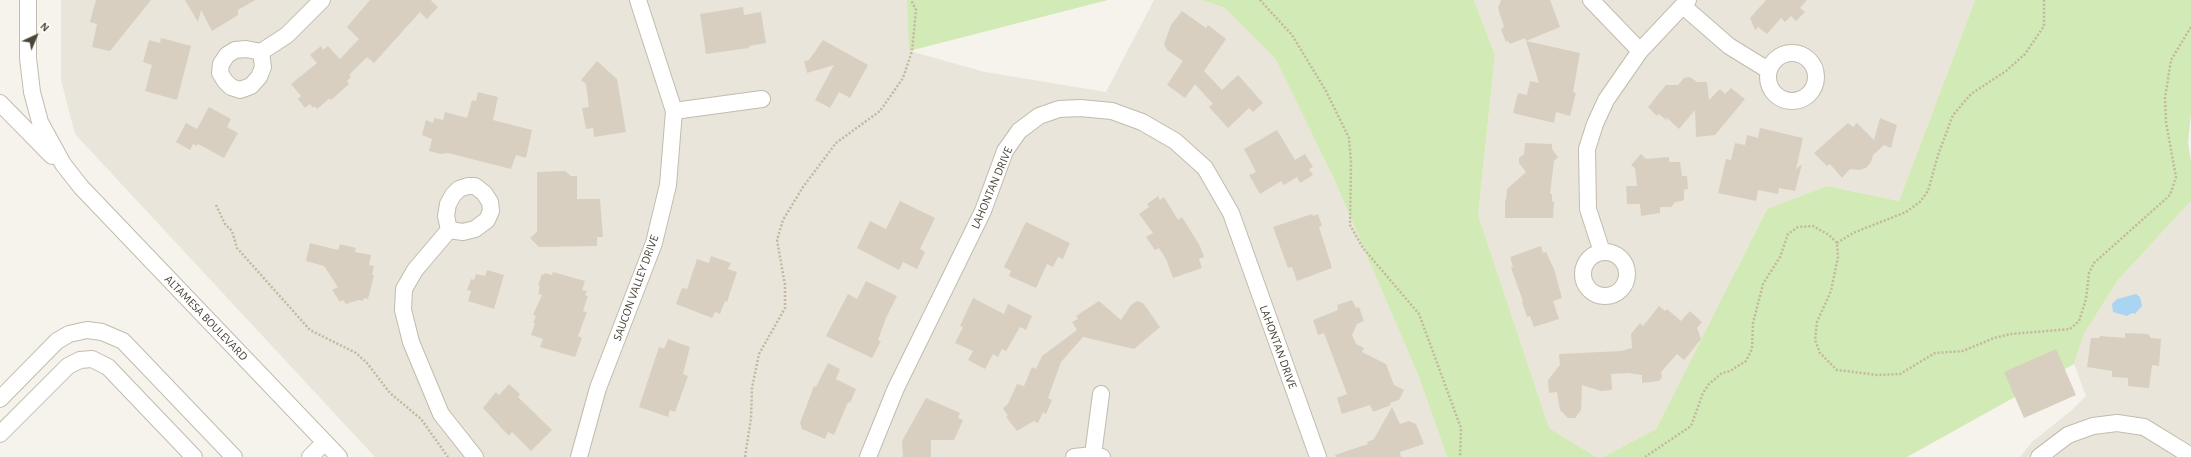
<!DOCTYPE html>
<html>
<head>
<meta charset="utf-8">
<style>
  body { margin:0 }
  #map { position:relative; width:2191px; height:457px; overflow:hidden; background:#f6f3ec; font-family:"Alegreya Sans",sans-serif }
  canvas { display:block }
  .north { position:absolute; left:16px; top:16px; width:40px; height:40px; -webkit-text-stroke:3px #fff; paint-order:stroke; rotate:44deg; font-size:11px; font-weight:700; line-height:16px; text-align:center; color:#4b4439 }
  .north::after { content:''; display:block; margin:auto; width:14px; height:18px; background:#4b4439; clip-path:polygon(50% 0,100% 100%,50% 72%,0 100%) }
</style>
</head>
<body>
<div id="map">
<canvas width="2191" height="457"></canvas>
<div class="north">N</div>
</div>
<script>
const c = document.querySelector('canvas').getContext('2d');
c.lineJoin = 'round';
function paint(path, color) {
  c.fillStyle = color;
  c.fill(path, 'evenodd');
}
function shape(rows) {
  const path = new Path2D();
  for (const r of rows) {
    if (r.length === 3) {
      path.moveTo(r[0] + r[2], r[1]);
      path.arc(r[0], r[1], r[2], 0, 2 * Math.PI);
      continue;
    }
    path.moveTo(r[0], r[1]);
    for (let i = 2; i < r.length; i += 2) path.lineTo(r[i], r[i + 1]);
  }
  return path;
}
function stroke(path, color, width, dash) {
  c.strokeStyle = color;
  c.lineWidth = width;
  c.lineCap = dash ? 'butt' : 'round';
  c.setLineDash(dash || []);
  c.stroke(path);
}
function label(font, color, halo, rows, align = 'center') {
  c.font = font + ' "Alegreya Sans",sans-serif';
  c.lineWidth = 4;
  c.setLineDash([]);
  c.textBaseline = 'middle';
  c.strokeStyle = halo;
  c.fillStyle = color;
  for (const [text, x, y, turn = 0] of rows) {
    c.save();
    c.translate(x, y);
    c.rotate((+turn || 0) * Math.PI / 180);
    c.textAlign = isNaN(turn) ? turn : align;
    if (halo) c.strokeText(text, 0, 0);
    c.fillText(text, 0, 0);
    c.restore();
  }
}
paint(shape([
  [61,0,907,0,910,51,985,72,1106,92,1154,0,1202,0,1225,8,1275,58,1334,179,1419,377,1447,457,375,457,75,134,61,80],
  [1474,0,1975,0,1899,201,1827,186,1767,209,1656,429,1603,457,1596,457,1549,428,1478,215,1495,55],
  [2191,201,2191,457,2020,457,2032,442,2072,410,2086,396,2074,364,2084,334,2118,280]
]), '#eae5da');
paint(shape([
  [907,0,1108,0,909,51],
  [1202,0,1474,0,1495,55,1478,215,1549,428,1596,457,1447,457,1419,377,1334,179,1275,58,1225,8],
  [1975,0,2191,0,2191,114,2188,142,2191,162,2191,201,2118,280,2084,334,2074,364,1907,457,1603,457,1656,429,1767,209,1827,186,1899,201]
]), '#d2eab5');
paint(shape([
  [2136,294,2140,297,2142,306,2135,314,2132,313,2127,316,2113,312,2112,304,2117,299]
]), '#a9d4f2');
paint(shape([
  [96,0,151,0,110,51,92,47,97,24,90,22],
  [185,0,255,0,238,10,238,15,212,31,201,10,198,22],
  [370,0,432,0,431,1,438,7,427,19,420,12,374,63,367,57,349,75,351,77,347,81,349,84,331,100,330,98,317,109,315,106,313,108,310,104,305,108,298,99,301,96,291,84,317,63,310,55,321,46,323,50,328,46,340,59,359,39,347,27],
  [1501,0,1550,0,1560,27,1526,41,1525,38,1510,44,1508,41,1506,42,1501,29,1504,27,1498,8],
  [1766,0,1807,0,1800,8,1805,12,1796,21,1791,16,1785,22,1781,18,1767,34,1758,27,1755,30,1750,18],
  [743,7,744,15,761,12,766,43,749,46,749,48,706,54,700,14],
  [1182,11,1206,28,1208,25,1226,39,1204,71,1222,90,1238,75,1263,103,1253,112,1249,108,1228,128,1209,107,1213,104,1195,84,1185,98,1167,85,1183,61,1167,50,1164,44,1171,25],
  [161,38,191,46,177,100,145,91,152,65,143,62,149,40,160,43],
  [823,40,868,65,850,98,839,92,830,108,815,100,834,65,807,73,804,61,809,60],
  [1526,41,1580,53,1573,92,1576,93,1570,116,1556,112,1554,123,1513,113,1518,93,1527,95,1530,81,1539,83],
  [597,61,617,79,626,132,594,137,593,128,586,129,582,108,589,107,586,84,581,80],
  [1690,77,1697,82,1707,82,1709,100,1720,89,1725,94,1731,88,1745,99,1715,135,1696,137,1695,110,1679,129,1666,117,1667,121,1659,114,1657,116,1648,107,1666,85,1678,85,1684,78],
  [478,92,498,97,493,120,532,130,526,158,516,155,511,169,448,153,441,154,429,151,432,139,422,135,426,120,433,123,434,118,443,120,445,112,467,118,472,100,476,101],
  [209,107,231,119,227,127,238,133,224,158,198,144,197,146,193,144,190,150,176,142,186,123,197,129],
  [1880,118,1897,125,1891,148,1884,145,1873,155,1871,162,1866,168,1859,170,1850,169,1842,178,1830,164,1827,166,1814,153,1848,123,1853,127,1857,123,1874,140],
  [1760,128,1803,138,1796,169,1802,164,1795,191,1779,188,1778,194,1758,190,1756,201,1718,193,1726,159,1731,160,1735,143,1745,145,1747,135,1758,138],
  [1277,130,1295,160,1305,154,1313,167,1309,169,1313,175,1300,183,1297,177,1284,185,1281,181,1260,194,1249,175,1256,172,1244,149],
  [1525,143,1552,144,1552,149,1558,157,1554,161,1550,194,1552,194,1552,202,1554,201,1553,218,1505,218,1505,200,1506,201,1507,189,1526,172,1519,163,1519,158,1524,154],
  [1641,154,1646,159,1669,157,1669,162,1680,162,1682,176,1687,176,1688,189,1684,190,1684,199,1682,201,1675,202,1671,207,1660,207,1660,213,1641,216,1640,204,1627,204,1626,186,1637,186,1635,168,1631,165],
  [565,171,571,176,577,176,577,199,600,199,603,237,597,237,597,246,539,247,530,238,537,232,537,172],
  [1158,196,1160,200,1164,197,1178,220,1182,217,1200,246,1204,257,1199,259,1202,268,1173,278,1166,259,1159,248,1155,250,1146,237,1153,233,1139,214,1149,207,1147,204],
  [900,201,935,218,920,249,925,252,917,269,903,262,899,270,857,248,870,221,886,229],
  [1312,214,1313,216,1318,214,1322,226,1319,227,1332,268,1297,281,1292,267,1288,268,1273,227],
  [1026,222,1070,243,1063,259,1058,257,1053,267,1047,264,1036,288,1009,276,1011,271,1004,267],
  [310,243,338,250,340,244,356,248,355,252,371,255,369,265,374,266,372,275,374,275,368,299,364,298,363,301,359,300,346,304,343,300,340,302,332,290,338,287,324,266,306,261],
  [1541,246,1543,253,1546,252,1554,269,1562,298,1553,301,1559,319,1534,327,1530,316,1527,317,1522,302,1523,301,1511,268,1513,267,1510,257],
  [711,256,731,263,728,269,737,272,727,302,725,301,720,314,715,312,712,318,676,304,682,288,687,289,697,259,709,263],
  [487,270,504,275,494,309,468,301,471,291,467,290,471,279,474,280,476,274,485,276],
  [553,272,585,281,582,290,587,291,585,295,588,296,583,311,587,312,578,336,582,338,575,357,540,347,543,339,531,335,535,323,533,323,536,316,533,315,542,295,538,294,540,286,538,286,542,274,544,275,545,273,552,275],
  [866,281,897,296,886,318,878,340,881,341,872,358,826,336,848,294,857,299],
  [973,298,1004,314,1008,304,1032,316,1026,330,1020,327,1006,351,1002,349,998,357,993,354,985,369,968,360,973,351,955,343,963,327,960,326],
  [1352,300,1356,308,1359,307,1364,321,1357,324,1352,335,1356,344,1364,348,1362,352,1386,364,1394,385,1404,390,1399,400,1390,403,1391,405,1373,412,1370,405,1342,414,1337,398,1347,394,1324,333,1318,335,1313,320,1338,310,1337,305],
  [1099,301,1121,320,1131,305,1137,301,1143,303,1160,327,1134,349,1083,337,1061,362,1048,398,1052,400,1046,414,1043,412,1038,423,1034,421,1017,431,1006,417,1008,416,1003,408,1008,404,1017,384,1024,386,1032,367,1036,369,1042,356,1077,330,1072,322,1078,319,1076,316],
  [1659,306,1665,311,1667,309,1681,321,1690,311,1702,322,1697,328,1701,339,1690,353,1684,360,1677,354,1661,372,1662,377,1659,381,1642,383,1642,375,1628,373,1611,374,1612,390,1601,391,1582,385,1581,410,1575,418,1568,418,1560,410,1557,392,1549,393,1548,380,1560,365,1559,354,1621,351,1632,348,1631,334,1640,323,1643,326],
  [2125,333,2148,334,2151,338,2161,339,2159,366,2152,365,2149,388,2128,386,2128,378,2112,377,2112,371,2087,367,2091,338,2099,338,2100,336,2125,338],
  [668,339,690,347,683,374,688,376,675,412,670,410,668,417,639,407,659,347,664,349],
  [2056,349,2076,395,2024,418,2004,372],
  [828,363,840,369,836,379,856,389,850,403,848,402,834,435,828,432,825,439,802,429,800,423,814,386,816,387],
  [509,384,520,394,518,397,552,430,531,451,512,432,509,436,483,408,496,392,499,395],
  [926,398,960,413,958,418,963,420,954,440,931,440,931,457,903,457,902,441],
  [1392,407,1400,424,1409,421,1416,424,1424,444,1400,452,1401,457,1336,457,1335,455,1368,444,1367,442,1374,439]
]), '#d8cfc1');
const minor = shape([
  [28,0,28,58,32,92,40,122,63,164,81,187,339,457],
  [1591,0,1640,51],
  [1683,6,1729,46,1768,70],
  [261,52,263,67,259,77,251,86,240,90,231,87,225,81,220,73,221,64,227,55,235,50,246,49,261,52,287,35,322,0],
  [1792,77,24],
  [0,103,52,156],
  [674,111,762,99],
  [468,186,475,186,484,193,490,202,491,211,487,220,475,229,463,232,449,230,446,216,448,204,453,195,459,189,468,186],
  [449,230,415,270,404,289,403,310,411,342,441,414,475,457],
  [1602,252,1588,209,1587,149,1595,124,1606,100,1640,51,1688,0],
  [1605,274,22],
  [0,399,57,341,69,334,87,330,102,332,123,341,234,457],
  [0,434,68,366,80,360,92,359,108,367,194,457],
  [1093,455,1101,394],
  [310,457,325,442],
  [579,457,598,388,654,243,668,185,674,111,638,0],
  [868,457,896,388,983,211,1005,151,1019,131,1039,116,1059,109,1080,108,1112,111,1142,122,1175,141,1205,168,1231,213,1318,457],
  [1074,457,1093,455,1102,457],
  [2039,457,2068,435,2093,426,2117,423,2144,427,2191,456]
]);
stroke(minor, '#c2bbae', 18);
stroke(shape([
  [1260,0,1292,35,1326,91,1349,138,1351,163,1350,225,1363,248,1419,314,1461,428,1460,457],
  [216,205,225,224,232,231,237,248,310,330,356,353,367,363,390,393,421,419,448,457],
  [1837,243,1853,233,1906,212,1920,202,1928,191,1938,155,1953,115,1971,94,2006,71,2025,54,2044,26,2044,0],
  [745,457,751,418,752,388,759,354,785,308,785,285,777,240,783,220,803,187,836,143,880,111,903,78,912,51,916,10,911,0],
  [1645,457,1691,426,1703,393,1709,384,1722,373,1730,371,1746,361,1752,349,1753,323,1763,284,1780,257,1788,234,1798,227,1813,226,1829,235,1837,243,1838,257,1831,291,1817,322,1815,340,1820,353,1837,370,1877,375,1900,374,1935,353,1963,351,1994,338,2011,334,2070,329,2079,321,2086,299,2089,273,2094,263,2170,195,2176,177,2166,122,2165,98,2171,60,2191,27]
]), '#c4b79f', 2.5, [2, 2]);
stroke(minor, '#fff', 16);
label('12px', '#4b4439', '#fff', [
  ["LAHONTAN DRIVE",992,188,-67],
  ["SAUCON VALLEY DRIVE",636,288,-70],
  ["ALTAMESA BOULEVARD",206,318,46],
  ["LAHONTAN DRIVE",1278,347,70]
]);
</script>
</body>
</html>
